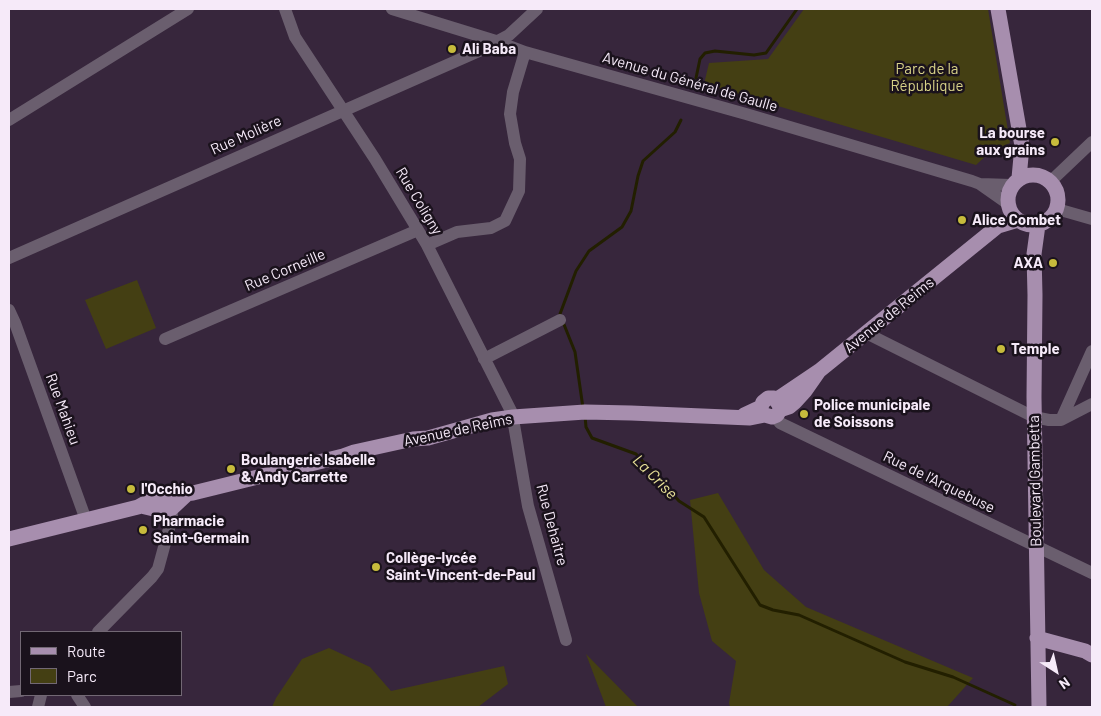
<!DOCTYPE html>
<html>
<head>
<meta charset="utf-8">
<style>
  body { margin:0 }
  #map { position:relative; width:1101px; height:716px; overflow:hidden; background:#37263c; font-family:Barlow,sans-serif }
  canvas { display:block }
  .frame { position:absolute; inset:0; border:10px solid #f6eaf9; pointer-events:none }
  .legend { position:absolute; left:20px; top:631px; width:162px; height:65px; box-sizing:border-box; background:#1a121c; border:1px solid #726874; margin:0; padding:6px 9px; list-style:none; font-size:15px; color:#f6eaf9 }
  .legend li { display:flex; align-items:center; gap:10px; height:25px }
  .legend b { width:25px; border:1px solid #726874 }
  .north { position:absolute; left:1031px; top:646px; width:50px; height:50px; -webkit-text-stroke:4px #1a121c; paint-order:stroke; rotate:145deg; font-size:14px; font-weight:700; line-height:20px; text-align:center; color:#f6eaf9 }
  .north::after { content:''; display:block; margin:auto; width:18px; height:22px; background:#f6eaf9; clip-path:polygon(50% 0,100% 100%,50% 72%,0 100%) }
</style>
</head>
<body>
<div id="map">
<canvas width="1101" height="716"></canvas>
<div class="frame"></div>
<ul class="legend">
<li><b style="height:6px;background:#a78eae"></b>Route</li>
<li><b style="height:14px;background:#443f13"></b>Parc</li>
</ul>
<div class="north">N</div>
</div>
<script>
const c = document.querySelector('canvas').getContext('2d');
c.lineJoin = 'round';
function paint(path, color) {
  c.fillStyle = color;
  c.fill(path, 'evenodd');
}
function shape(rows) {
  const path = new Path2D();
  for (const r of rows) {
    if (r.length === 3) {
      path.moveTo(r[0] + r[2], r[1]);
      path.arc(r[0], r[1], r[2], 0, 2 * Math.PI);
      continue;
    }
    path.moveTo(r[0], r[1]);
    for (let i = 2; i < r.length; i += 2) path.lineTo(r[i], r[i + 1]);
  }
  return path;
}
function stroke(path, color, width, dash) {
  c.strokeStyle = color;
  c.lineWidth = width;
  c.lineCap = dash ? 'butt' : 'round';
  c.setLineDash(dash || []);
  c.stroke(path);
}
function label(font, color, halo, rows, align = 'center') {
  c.font = font + ' Barlow,sans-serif';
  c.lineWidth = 5;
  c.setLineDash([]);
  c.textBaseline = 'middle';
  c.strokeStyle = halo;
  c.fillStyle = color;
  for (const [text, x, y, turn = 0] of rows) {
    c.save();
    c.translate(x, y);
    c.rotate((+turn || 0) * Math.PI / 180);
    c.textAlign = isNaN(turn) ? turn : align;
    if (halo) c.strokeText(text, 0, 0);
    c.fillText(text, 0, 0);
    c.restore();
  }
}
paint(shape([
  [804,9,988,9,1010,143,990,152,976,165,704,84,709,63,768,59],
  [137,280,156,328,106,349,85,300],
  [718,493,764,570,806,607,973,678,947,707,730,707,729,703,736,661,712,641,699,593,690,500],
  [329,648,370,667,391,691,504,666,508,684,478,707,272,707,276,698,302,659],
  [586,654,638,707,606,707]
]), '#443f13');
stroke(shape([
  [696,78,700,59,705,53,715,51,754,55,766,53,797,9],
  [561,316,560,314,576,271,589,251,622,227,631,211,638,176,643,161,675,132,681,120],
  [563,322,575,352,583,408],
  [585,416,586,427,592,438,636,454,679,501,704,517,760,605,773,610,799,615,905,662,953,677,1015,705]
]), '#221f00', 3);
stroke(shape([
  [285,9,295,37,375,159,427,245,512,413,528,506,566,640],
  [392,9,496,41,525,52,746,114,972,181,980,184,1007,203],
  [9,120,188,9],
  [1051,181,1092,142],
  [980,184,1011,185],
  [1057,209,1092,219],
  [427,245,457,232,491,228,505,221,519,191,520,159,515,143,510,114,513,92,525,52],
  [9,258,479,51,509,35,537,9],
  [9,310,15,323,86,520],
  [866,333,1034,417,1049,420,1061,420,1092,404],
  [165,339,418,230],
  [484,359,560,320],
  [775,416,780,423,1092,573],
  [1061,420,1092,351],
  [98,632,152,577,158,569,170,525,172,516,171,509],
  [9,692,21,691],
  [77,695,85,707],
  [38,707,41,695]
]), '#6a5e6e', 12);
stroke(shape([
  [998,9,1022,146,1019,178],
  [1033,200,25],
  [1038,225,1034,254,1035,295,1034,397,1039,707],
  [776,400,819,371,998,226,1018,220],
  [744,415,761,407,763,402,768,398,774,398,776,400,780,406],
  [141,506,162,511,171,509,186,495],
  [9,539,138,507,147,502,176,495,193,493,343,456,354,452,413,439,428,438,492,420,513,417,585,412,631,413,750,418,765,415,772,417,777,415,780,410,789,407,795,402,805,391,819,371],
  [1037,638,1085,651,1092,655]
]), '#a78eae', 15);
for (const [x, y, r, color] of [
  [452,49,5,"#c7bb3c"],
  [1055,142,5,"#c7bb3c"],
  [962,220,5,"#c7bb3c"],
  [1053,263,5,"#c7bb3c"],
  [1001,349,5,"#c7bb3c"],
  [804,414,5,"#c7bb3c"],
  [231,469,5,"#c7bb3c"],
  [131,489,5,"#c7bb3c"],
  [143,530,5,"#c7bb3c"],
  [376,567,5,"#c7bb3c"]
]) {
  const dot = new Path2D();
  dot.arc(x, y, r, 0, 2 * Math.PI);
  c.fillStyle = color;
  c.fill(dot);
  stroke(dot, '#1a121c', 2);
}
label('bold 15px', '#f6eaf9', '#1a121c', [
  ["Ali Baba",462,49],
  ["La bourse",1045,133,"right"],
  ["aux grains",1045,150,"right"],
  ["Alice Combet",972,220],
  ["AXA",1043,263,"right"],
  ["Temple",1011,349],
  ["Police municipale",814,405],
  ["de Soissons",814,422],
  ["Boulangerie Isabelle",241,460],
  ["& Andy Carrette",241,477],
  ["l'Occhio",141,489],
  ["Pharmacie",153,521],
  ["Saint-Germain",153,538],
  ["Collège-lycée",386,558],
  ["Saint-Vincent-de-Paul",386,575]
], 'left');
label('15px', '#d8d288', '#1a121c', [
  ["Parc de la",927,69],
  ["République",927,86]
]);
label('15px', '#f6eaf9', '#1a121c', [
  ["Avenue du Général de Gaulle",690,82,16],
  ["Rue Molière",246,135,-24],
  ["Rue Coligny",419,201,59],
  ["Rue Corneille",285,270,-23],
  ["Avenue de Reims",889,315,-39],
  ["Rue Mahieu",63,409,70],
  ["Avenue de Reims",458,430,-12],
  ["Boulevard Gambetta",1035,481,-91],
  ["Rue de l'Arquebuse",939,482,26],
  ["Rue Dehaitre",552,525,75]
]);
label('italic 16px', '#e9e298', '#1a121c', [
  ["La Crise",655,477,45]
]);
</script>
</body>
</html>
